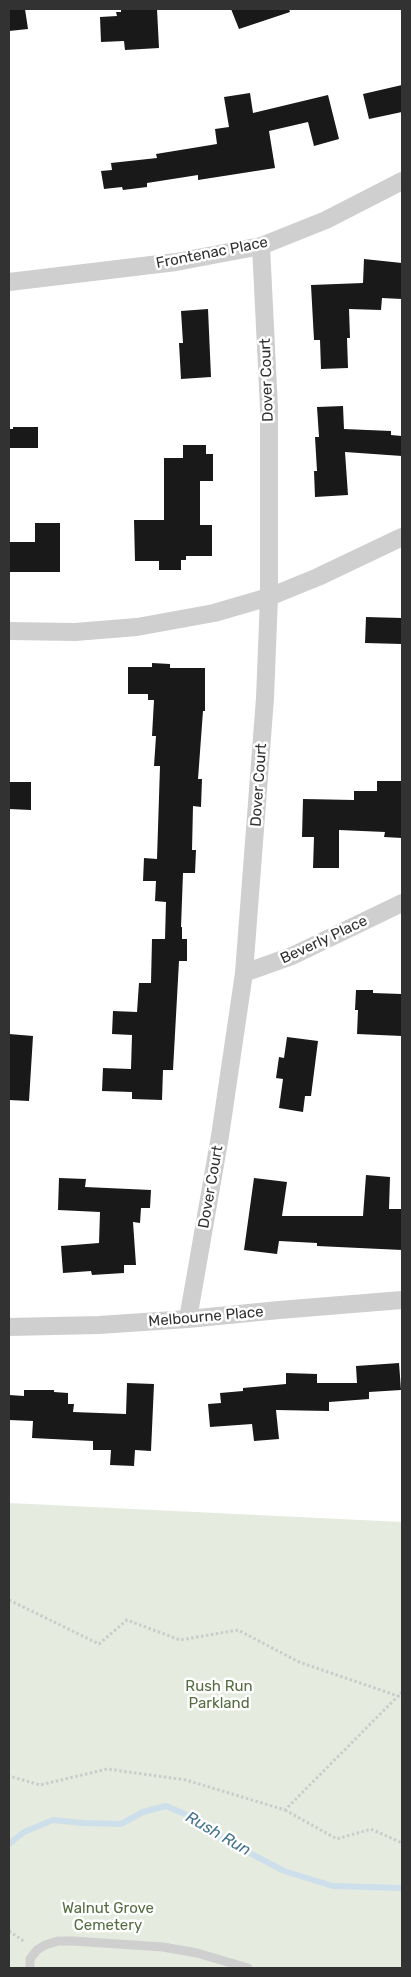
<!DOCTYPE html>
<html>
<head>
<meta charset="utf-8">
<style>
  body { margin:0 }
  #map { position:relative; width:411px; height:1977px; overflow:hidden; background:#fff; font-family:Rubik,sans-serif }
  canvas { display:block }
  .frame { position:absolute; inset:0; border:10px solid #323232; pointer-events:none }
</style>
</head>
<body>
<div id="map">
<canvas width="411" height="1977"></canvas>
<div class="frame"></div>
</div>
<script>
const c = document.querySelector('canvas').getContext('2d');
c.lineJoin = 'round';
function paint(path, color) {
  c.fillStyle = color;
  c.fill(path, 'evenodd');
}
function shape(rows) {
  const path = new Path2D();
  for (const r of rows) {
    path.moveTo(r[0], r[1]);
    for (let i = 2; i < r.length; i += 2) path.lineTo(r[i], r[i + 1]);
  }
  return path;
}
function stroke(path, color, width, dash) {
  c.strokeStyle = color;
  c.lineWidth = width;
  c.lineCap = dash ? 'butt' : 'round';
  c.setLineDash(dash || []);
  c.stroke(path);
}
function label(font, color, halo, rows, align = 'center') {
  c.font = font + ' Rubik,sans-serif';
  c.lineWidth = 5;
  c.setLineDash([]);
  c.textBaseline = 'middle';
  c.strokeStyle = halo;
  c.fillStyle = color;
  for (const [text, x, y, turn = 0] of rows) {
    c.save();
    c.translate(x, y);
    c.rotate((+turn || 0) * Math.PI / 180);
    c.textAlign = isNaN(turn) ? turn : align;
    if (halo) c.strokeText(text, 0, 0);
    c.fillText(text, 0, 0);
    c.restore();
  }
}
paint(shape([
  [9,1503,402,1522,402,1968,9,1968]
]), '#e5ebdf');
stroke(shape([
  [9,1844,24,1832,53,1820,83,1823,121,1824,143,1812,166,1806,197,1819,223,1839,284,1871,333,1886,402,1888]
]), '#cddfea', 6);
paint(shape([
  [9,9,25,9,28,29,9,31],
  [121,9,157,9,159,48,125,50,124,41,101,42,100,17,117,16,116,12,121,12],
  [231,9,289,9,290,12,239,29],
  [402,85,402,112,369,119,363,94],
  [250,93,253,113,328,95,339,139,314,146,308,122,269,131,275,168,198,180,198,175,147,183,147,187,123,190,122,187,104,189,101,171,112,170,111,163,157,158,156,154,217,144,215,129,229,127,224,97],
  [364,259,402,263,402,299,382,298,381,310,349,309,350,338,347,338,348,368,321,369,320,340,314,340,311,285,363,283],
  [208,309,211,377,181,379,179,343,183,343,181,311],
  [343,406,344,429,391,431,391,435,402,436,402,456,345,452,348,495,315,497,314,471,317,471,315,437,319,437,317,407],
  [13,427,38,427,38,448,9,448,9,429,13,429],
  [183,445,206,445,206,454,213,454,213,481,200,481,200,525,212,525,212,556,186,556,186,560,181,560,181,570,159,570,159,561,135,561,134,520,164,520,164,458,183,458],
  [35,523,60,523,60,572,9,572,9,542,35,542],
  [366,617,402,618,402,644,365,643],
  [152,663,170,664,170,668,205,668,205,711,203,711,198,779,202,779,201,807,193,806,192,850,196,850,195,873,183,873,181,927,182,927,182,939,187,939,187,961,179,961,173,1070,163,1070,162,1100,132,1099,132,1092,102,1091,103,1068,131,1069,132,1035,112,1034,113,1011,137,1012,139,983,151,983,152,939,165,939,166,902,155,901,156,881,143,881,144,858,157,859,160,766,154,766,156,736,152,736,154,700,148,700,148,694,128,694,128,667,152,667],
  [377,781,402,781,402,838,384,837,385,832,339,830,339,868,313,868,314,837,302,837,303,799,354,800,354,791,377,791],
  [9,782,31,782,31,810,9,809],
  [356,990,373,990,373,993,402,994,402,1036,357,1034,358,1010,355,1010],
  [9,1034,33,1036,29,1101,9,1100],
  [287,1037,318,1041,311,1096,305,1096,303,1112,279,1108,283,1079,276,1078,279,1057,284,1058],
  [366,1175,390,1177,389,1209,402,1209,402,1250,317,1246,317,1243,279,1241,277,1254,244,1250,254,1178,287,1182,282,1216,363,1216],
  [59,1178,86,1179,85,1187,151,1190,150,1208,141,1208,140,1223,133,1222,136,1265,124,1265,124,1273,92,1275,91,1271,63,1273,61,1246,99,1243,100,1212,58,1210],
  [399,1363,401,1390,369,1392,369,1399,329,1402,329,1411,276,1410,279,1439,254,1441,252,1424,210,1427,208,1404,221,1403,220,1393,243,1391,243,1388,286,1384,286,1373,317,1374,317,1383,357,1383,356,1366],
  [127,1383,154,1384,151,1451,135,1450,134,1466,110,1465,111,1450,93,1450,93,1441,32,1438,33,1421,9,1420,9,1395,24,1396,24,1390,54,1390,54,1392,68,1393,68,1404,74,1404,73,1412,126,1414]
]), '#191919');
stroke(shape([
  [9,1600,99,1644,127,1620,180,1640,238,1630,299,1662,398,1696,285,1810,186,1780,107,1769,40,1785,9,1776],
  [402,1692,398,1696,402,1699],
  [285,1810,337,1839,371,1829,402,1843],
  [9,1931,25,1942]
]), '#ccc', 3, [2.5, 2.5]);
stroke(shape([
  [30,1968,30,1959,37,1950,45,1945,58,1941,73,1941,163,1947,197,1953,248,1968]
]), '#cfcfcf', 9);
stroke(shape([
  [9,282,176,262,261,246,326,220,402,181],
  [9,631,75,632,137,627,214,613,269,597,318,577,402,537],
  [244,973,292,956,402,903],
  [188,1319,220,1136,244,973,265,698,269,597,269,408,261,246],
  [9,1327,99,1325,188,1319,279,1310,402,1300]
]), '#cfcfcf', 18);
label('15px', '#323232', '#fff', [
  ["Frontenac Place",212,253,-11],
  ["Dover Court",267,380,-92],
  ["Dover Court",259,785,-86],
  ["Beverly Place",324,940,-25],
  ["Dover Court",211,1187,-80],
  ["Melbourne Place",206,1317,-5]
]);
label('15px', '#566d41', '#fff', [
  ["Rush Run",219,1687],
  ["Parkland",219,1704],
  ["Walnut Grove",108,1909],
  ["Cemetery",108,1926]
]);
label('italic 16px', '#437392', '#fff', [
  ["Rush Run",218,1834,30]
]);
</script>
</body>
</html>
